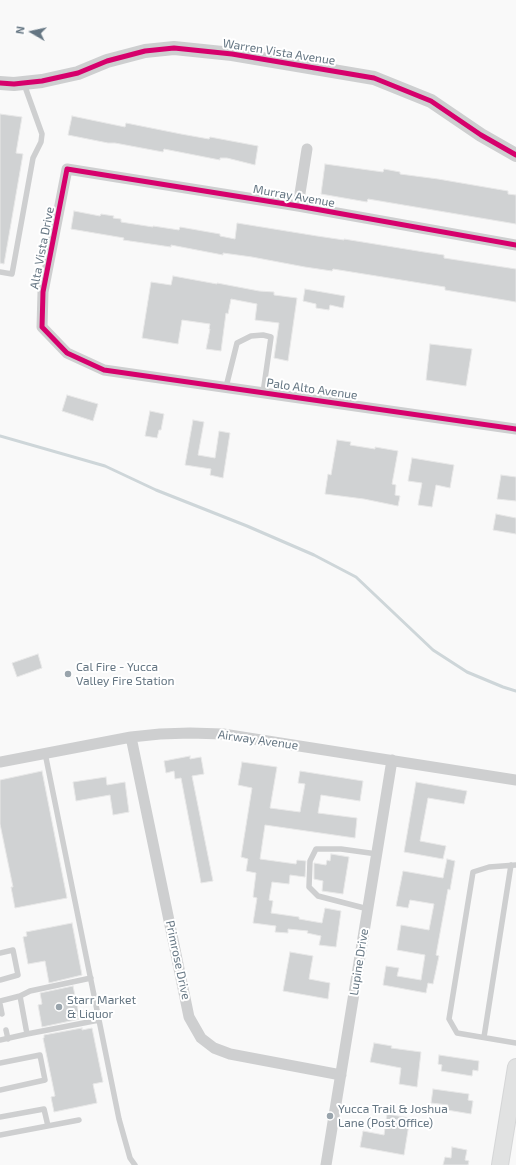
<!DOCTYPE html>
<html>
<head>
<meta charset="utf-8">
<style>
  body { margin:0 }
  #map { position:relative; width:516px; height:1165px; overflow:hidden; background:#f9f9f9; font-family:"Exo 2",sans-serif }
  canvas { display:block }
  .north { position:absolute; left:12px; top:12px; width:40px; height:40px; -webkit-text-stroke:3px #fff; paint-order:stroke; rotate:279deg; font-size:11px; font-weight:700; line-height:16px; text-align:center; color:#657683 }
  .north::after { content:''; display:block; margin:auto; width:14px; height:18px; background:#657683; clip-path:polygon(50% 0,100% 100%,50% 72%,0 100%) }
</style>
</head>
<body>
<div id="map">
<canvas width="516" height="1165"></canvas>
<div class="north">N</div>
</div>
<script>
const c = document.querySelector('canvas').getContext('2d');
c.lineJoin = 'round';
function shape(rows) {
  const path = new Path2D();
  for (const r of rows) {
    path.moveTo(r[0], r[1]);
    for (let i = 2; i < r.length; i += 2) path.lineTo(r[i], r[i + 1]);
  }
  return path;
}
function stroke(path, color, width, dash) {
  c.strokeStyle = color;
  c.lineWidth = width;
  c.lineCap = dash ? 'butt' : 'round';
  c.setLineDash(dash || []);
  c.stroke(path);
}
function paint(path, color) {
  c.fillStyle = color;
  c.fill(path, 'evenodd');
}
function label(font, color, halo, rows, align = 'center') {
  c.font = font + ' "Exo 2",sans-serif';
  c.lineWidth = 4;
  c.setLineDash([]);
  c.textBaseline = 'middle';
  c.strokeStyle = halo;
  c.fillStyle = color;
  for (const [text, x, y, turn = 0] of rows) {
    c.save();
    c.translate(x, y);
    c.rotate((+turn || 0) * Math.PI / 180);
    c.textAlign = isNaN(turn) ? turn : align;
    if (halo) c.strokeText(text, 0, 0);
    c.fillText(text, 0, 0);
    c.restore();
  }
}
stroke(shape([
  [0,436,105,466,156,490,247,526,314,555,356,577,433,650,467,672,503,687,516,691]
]), '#ced6d9', 3);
const building = shape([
  [0,114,22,117,16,153,23,154,4,264,0,263,0,114],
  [72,116,125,127,126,123,181,134,209,139,210,137,258,146,255,165,227,158,220,158,220,160,164,149,163,152,115,143,108,143,68,135,72,116],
  [325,164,383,172,384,169,400,172,400,174,438,179,508,191,508,194,516,195,516,224,368,199,367,202,321,194,325,164],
  [74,211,100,216,101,214,114,216,113,218,121,219,121,222,153,227,153,226,179,230,180,227,220,234,220,236,235,239,237,223,317,236,344,240,344,239,424,252,444,255,444,258,516,269,516,302,445,290,445,287,333,269,332,271,305,267,252,257,223,253,223,255,171,245,171,247,123,240,124,238,71,229,74,211],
  [173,276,217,284,217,283,259,291,274,292,274,295,297,298,288,361,274,358,279,323,255,320,257,304,231,299,228,314,226,313,221,351,206,349,210,329,209,329,210,324,182,320,178,344,142,338,151,282,171,285,173,276],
  [305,289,345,296,343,308,330,305,329,310,316,308,316,304,303,301,305,289],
  [430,344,472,349,466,386,426,380,430,344],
  [67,395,98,404,93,421,62,411,67,395],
  [150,411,164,414,161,430,159,430,157,438,145,436,150,411],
  [193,420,204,422,198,455,215,458,219,431,230,433,223,478,210,475,211,469,185,465,193,420],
  [337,440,351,442,350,445,375,449,375,447,398,451,392,484,396,485,395,495,400,496,398,506,364,499,325,494,328,474,331,475,337,440],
  [412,458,454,465,450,488,436,485,432,507,418,505,422,483,408,481,412,458],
  [501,475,516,477,516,501,497,499,501,475],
  [496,514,516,518,516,534,493,530,496,514],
  [38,654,42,668,17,677,12,663,38,654],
  [190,756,190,759,201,757,204,774,192,776,213,881,201,883,181,778,175,779,174,771,166,773,164,761,190,756],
  [242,762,277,767,270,808,300,812,305,784,298,783,300,771,363,781,360,801,321,795,318,813,357,818,355,838,265,825,260,859,296,864,297,860,306,861,305,877,290,875,289,884,272,882,269,900,273,901,271,913,299,917,299,919,322,923,325,908,341,911,336,947,319,945,321,936,307,933,308,931,288,929,288,933,275,932,276,926,253,923,257,898,253,897,256,873,246,871,248,859,241,857,252,788,238,785,242,762],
  [42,771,67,898,15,908,11,887,13,887,0,824,0,780,42,771],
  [106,777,107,785,125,782,129,812,113,815,110,795,76,801,73,782,106,777],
  [416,782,467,791,464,804,428,798,420,841,446,846,443,859,404,852,416,782],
  [331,854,349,857,343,894,322,891,323,881,314,879,314,863,326,865,327,860,330,861,331,854],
  [447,859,455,861,450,890,448,889,436,955,439,956,433,984,428,983,426,993,383,985,386,966,399,968,397,976,421,980,425,955,397,950,401,925,429,930,434,904,410,900,408,908,396,906,403,871,443,878,447,859],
  [72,923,82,975,49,983,45,961,28,964,23,937,27,936,26,932,72,923],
  [290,952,313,956,309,979,330,983,328,999,283,991,290,952],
  [73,986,80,1019,42,1027,38,1005,42,1004,40,993,73,986],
  [82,1028,82,1030,92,1028,103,1082,93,1084,97,1103,54,1112,51,1097,55,1096,43,1038,44,1038,44,1035,82,1028],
  [374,1043,392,1046,391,1048,421,1052,417,1087,399,1084,401,1068,370,1062,374,1043],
  [439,1055,479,1061,478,1071,473,1070,472,1076,441,1071,442,1065,438,1064,439,1055],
  [433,1089,469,1094,468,1100,473,1101,471,1114,447,1110,448,1105,431,1103,433,1089],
  [387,1114,410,1118,404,1155,360,1147,363,1131,384,1135,387,1114],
  [452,1147,467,1150,465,1160,469,1161,468,1165,443,1165,445,1157,451,1158,452,1147]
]);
paint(building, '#d0d2d3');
stroke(building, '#e8e8e8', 1);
const secondary = shape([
  [500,1165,516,1067]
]);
stroke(secondary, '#d5d6d7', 18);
stroke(shape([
  [0,272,12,274,33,158,41,142,42,134,24,84],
  [226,387,237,343,251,336,263,335,271,337,263,393],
  [45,753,119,1119,130,1158,135,1165],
  [516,865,489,867,473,872,449,1019,457,1033,516,1043],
  [368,909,318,896,309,887,310,861,316,849,341,849,377,854],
  [0,953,13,950,18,975,0,980],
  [20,996,30,991,91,978],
  [0,1001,20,996,27,1034,0,1040],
  [0,1004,2,1014],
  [6,1030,8,1039],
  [27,1034,99,1020],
  [484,1037,511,865],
  [0,1063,40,1055,45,1080,0,1090],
  [0,1117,44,1109,48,1126],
  [0,1135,79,1120]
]), '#cecfd0', 5.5);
stroke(shape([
  [298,206,307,149],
  [516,245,298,206,67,169,43,292,42,327,67,353,104,370,516,429],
  [131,737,189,1017,201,1038,214,1048,230,1054,341,1075],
  [0,762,131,737,160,734,190,733,223,734,516,780],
  [326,1165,392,760]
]), '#cecfd0', 11);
stroke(shape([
  [0,83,14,84,42,81,78,73,107,61,145,51,174,48,232,54,374,78,431,101,481,135,516,155]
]), '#cecfd0', 14);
stroke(secondary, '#e1e2e2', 16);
stroke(shape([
  [0,83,14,84,42,81,78,73,107,61,145,51,174,48,232,54,374,78,431,101,481,135,516,155],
  [516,245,298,206,67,169,43,292,42,327,67,353,104,370,516,429]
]), '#d6006c', 5);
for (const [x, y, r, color] of [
  [68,674,4,"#99a4ac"],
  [59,1007,4,"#99a4ac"],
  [330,1116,4,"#99a4ac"]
]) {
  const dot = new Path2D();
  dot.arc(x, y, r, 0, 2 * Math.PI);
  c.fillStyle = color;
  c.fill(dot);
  stroke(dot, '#fff', 1.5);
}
label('12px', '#657683', '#fff', [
  ["Warren Vista Avenue",279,52,9],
  ["Murray Avenue",294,196,10],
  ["Alta Vista Drive",42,248,-79],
  ["Palo Alto Avenue",312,389,8],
  ["Airway Avenue",258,740,8],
  ["Primrose Drive",178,960,78],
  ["Lupine Drive",359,962,-81]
]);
label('12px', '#657683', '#fff', [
  ["Cal Fire - Yucca",76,667],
  ["Valley Fire Station",76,681],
  ["Starr Market",67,1000],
  ["& Liquor",67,1014],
  ["Yucca Trail & Joshua",338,1109],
  ["Lane (Post Office)",338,1123]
], 'left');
</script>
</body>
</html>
